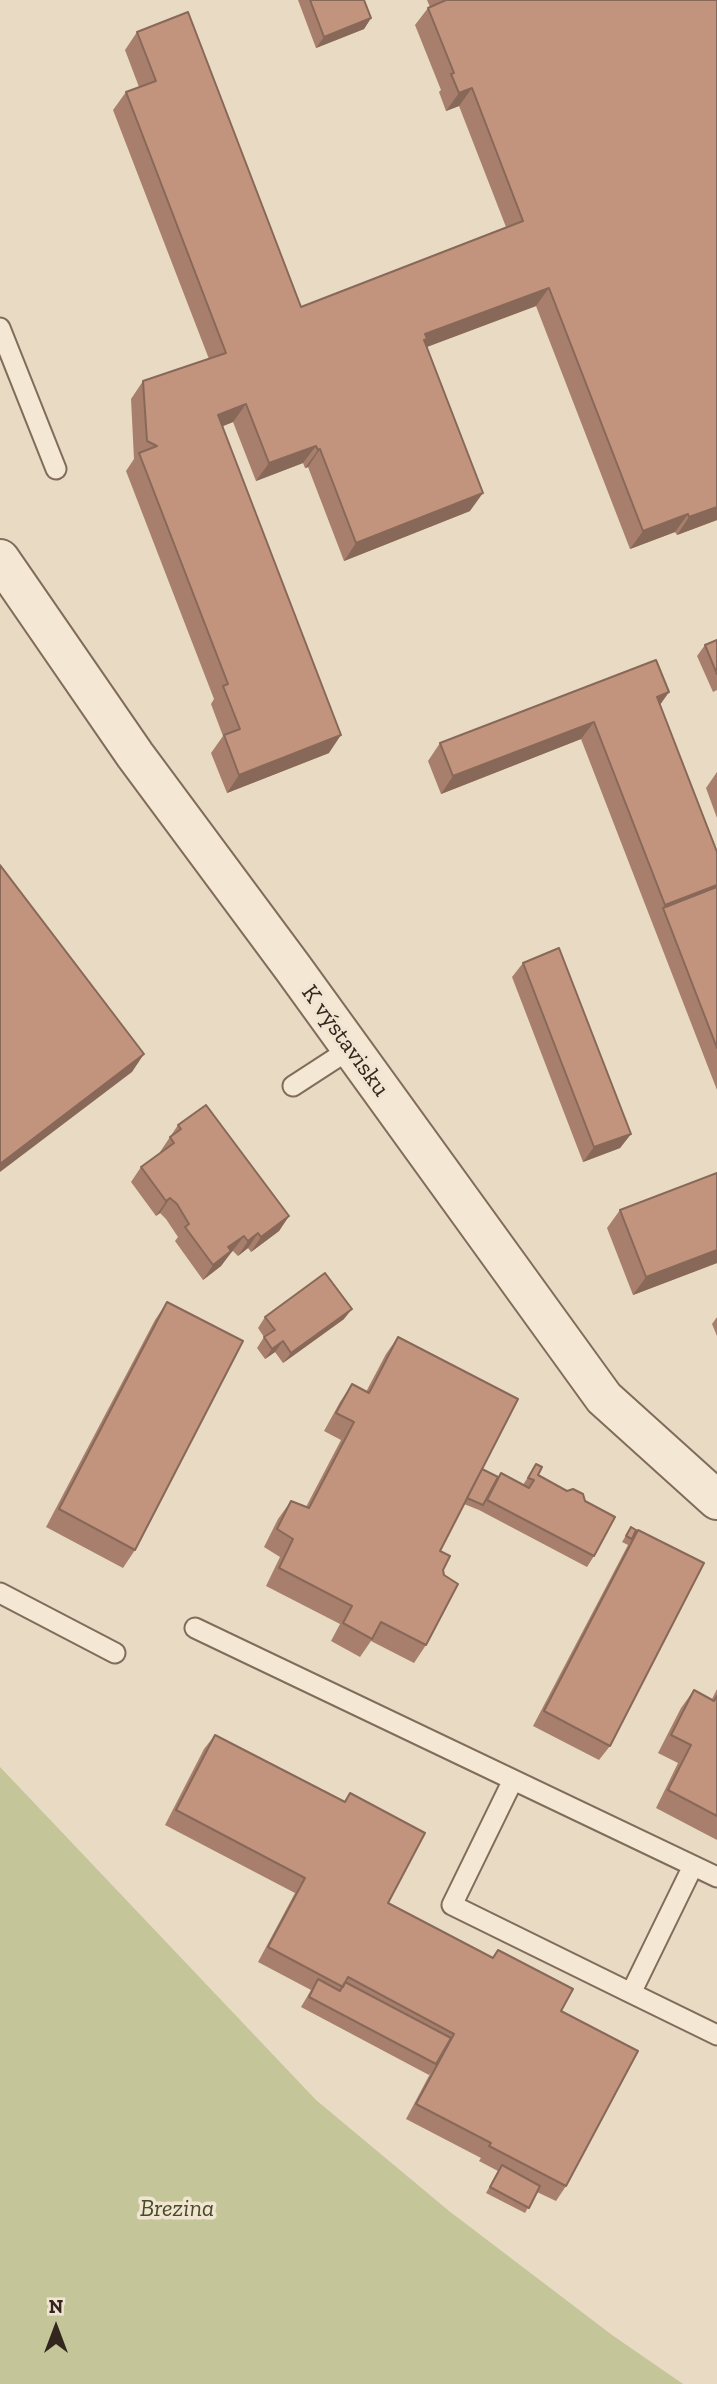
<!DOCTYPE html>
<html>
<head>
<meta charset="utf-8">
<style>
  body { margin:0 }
  #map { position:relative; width:717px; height:2384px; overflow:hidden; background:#e8dac3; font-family:"Zilla Slab",serif }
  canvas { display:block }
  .north { position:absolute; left:21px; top:2293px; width:70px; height:70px; -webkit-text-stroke:5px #f1e5d2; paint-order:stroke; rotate:0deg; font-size:19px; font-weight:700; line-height:28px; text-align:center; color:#32261e }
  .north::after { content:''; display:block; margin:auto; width:24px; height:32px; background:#32261e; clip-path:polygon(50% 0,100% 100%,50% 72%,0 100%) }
</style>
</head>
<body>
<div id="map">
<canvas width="717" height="2384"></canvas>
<div class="north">N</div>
</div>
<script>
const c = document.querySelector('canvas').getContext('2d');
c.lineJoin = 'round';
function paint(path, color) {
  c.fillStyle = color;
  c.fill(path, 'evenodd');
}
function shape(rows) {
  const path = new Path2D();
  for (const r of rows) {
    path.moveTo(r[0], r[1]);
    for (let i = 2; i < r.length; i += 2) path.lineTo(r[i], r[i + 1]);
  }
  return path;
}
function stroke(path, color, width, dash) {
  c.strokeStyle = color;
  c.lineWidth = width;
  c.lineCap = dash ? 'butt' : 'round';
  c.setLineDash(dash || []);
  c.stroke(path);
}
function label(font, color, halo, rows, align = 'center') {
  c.font = font + ' "Zilla Slab",serif';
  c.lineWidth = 7;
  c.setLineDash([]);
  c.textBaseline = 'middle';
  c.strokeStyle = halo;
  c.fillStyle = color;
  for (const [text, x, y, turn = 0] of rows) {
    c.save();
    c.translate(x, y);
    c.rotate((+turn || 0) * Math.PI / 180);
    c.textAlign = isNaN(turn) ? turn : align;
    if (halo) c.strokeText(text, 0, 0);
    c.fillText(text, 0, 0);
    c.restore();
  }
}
paint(shape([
  [0,1767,316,2100,449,2211,612,2335,683,2384,0,2384]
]), '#c4c598');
const service = shape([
  [0,328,56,469],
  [293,1086,350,1049],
  [0,1593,115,1653],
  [195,1628,717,1877],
  [513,1780,452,1905,631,1993,693,1866],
  [631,1993,717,2035]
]);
const minor = shape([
  [0,559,135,755,293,968,604,1398,717,1500]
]);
stroke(service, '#816c5c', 23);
stroke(minor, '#816c5c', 42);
stroke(service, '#f4e8d5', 19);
stroke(minor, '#f4e8d5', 38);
paint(shape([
  [298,0,364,0,371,18,364,29,316,48],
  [427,0,717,0,717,520,677,535,675,532,630,549,536,306,426,347,470,511,344,561,308,467,305,468,303,463,256,481,233,422,223,426,329,753,227,793,211,753,223,736,211,704,214,699,126,471,134,459,131,399,143,381,209,359,113,110,126,92,139,87,125,50,137,32,301,307,506,227,459,106,446,111,439,92,441,90,415,25,428,8,430,7],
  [717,640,717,690,713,692,697,656,705,645],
  [669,692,660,705,717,852,717,1090,581,739,441,794,428,761,440,743],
  [717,772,717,818,706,788],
  [523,963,631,1134,620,1148,583,1162,512,977],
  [178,1125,289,1216,279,1231,251,1252,248,1248,238,1256,233,1251,230,1253,221,1266,203,1280,175,1241,178,1237,166,1219,160,1213,156,1216,131,1182,141,1167,160,1153,160,1152],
  [620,1210,717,1263,633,1295,607,1228],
  [167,1302,135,1550,123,1568,46,1527,155,1320],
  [265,1317,344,1319,283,1363,275,1352,265,1359,257,1348,264,1337,258,1328],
  [717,1317,717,1336,712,1324],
  [398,1337,482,1469,497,1478,501,1473,523,1485,536,1464,538,1475,594,1556,587,1567,479,1510,464,1504,440,1551,443,1570,426,1645,414,1663,371,1641,360,1657,331,1641,340,1624,266,1586,280,1557,264,1547,278,1519,291,1501,306,1507,341,1440,324,1431,340,1402,352,1384,366,1392,386,1354],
  [631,1527,632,1539,638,1530,610,1746,599,1760,533,1726,628,1545,622,1542],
  [717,1689,717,1840,656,1808,678,1763,658,1753,681,1708,694,1690,712,1699],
  [215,1735,344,1802,350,1793,388,1903,492,1958,498,1950,561,2011,566,2186,556,2201,537,2192,525,2213,486,2193,498,2171,479,2161,481,2158,406,2119,431,2072,429,2075,301,2007,311,1990,258,1962,295,1893,165,1825,204,1749]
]), '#a87f6c');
paint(shape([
  [371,18,364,29,316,48,324,37],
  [472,88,459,106,446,111,459,93],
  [549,288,536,306,419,350,425,334],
  [246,404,233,422,206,433,218,415],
  [316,446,303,463,256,481,269,463],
  [320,449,308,467,305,468,318,450],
  [483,493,470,511,344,561,356,543],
  [717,507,717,520,677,535,689,517],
  [688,514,675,532,630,549,643,531],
  [669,692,656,710,657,697],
  [594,722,581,739,441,794,453,776],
  [341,735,329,753,227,793,239,775],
  [717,885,717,896,663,908,665,905],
  [144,1054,132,1072,0,1172,0,1164],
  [631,1134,620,1148,583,1162,594,1147],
  [170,1198,160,1213,156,1216,166,1201],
  [289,1216,279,1231,251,1252,261,1237],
  [258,1233,248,1248,238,1256,248,1241],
  [244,1236,221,1266,203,1280,213,1265,228,1247],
  [717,1250,717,1263,633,1295,646,1277],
  [352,1309,344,1319,283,1363,291,1353],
  [283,1341,275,1352,265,1359,272,1349]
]), '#886858');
const building = shape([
  [310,0,364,0,371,18,324,37,310,0],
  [446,0,717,0,717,507,689,517,688,514,643,531,549,288,425,334,427,339,424,340,483,493,356,543,320,449,318,450,316,446,269,463,246,404,218,415,341,735,239,775,224,735,240,729,223,686,228,684,139,453,157,446,147,441,143,381,226,353,126,92,156,81,137,32,188,12,301,307,523,221,472,88,459,93,451,74,454,73,428,8,446,0],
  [717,640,717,674,705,645,717,640],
  [656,660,669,692,657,697,717,852,717,885,665,905,594,722,453,776,440,743,656,660],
  [0,865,144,1054,0,1164,0,865],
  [717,887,717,1048,663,908,717,887],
  [559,948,631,1134,594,1147,523,963,559,948],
  [206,1105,289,1216,261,1237,258,1233,248,1241,244,1236,228,1247,231,1251,213,1265,185,1227,189,1224,177,1204,170,1198,166,1201,141,1167,174,1143,170,1137,181,1129,178,1125,206,1105],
  [717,1173,717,1250,646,1277,620,1210,717,1173],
  [325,1273,352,1309,291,1353,283,1341,272,1349,264,1337,275,1330,265,1317,325,1273],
  [167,1302,243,1341,135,1550,59,1509,167,1302],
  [398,1337,518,1399,440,1551,450,1556,443,1570,444,1575,458,1584,426,1645,381,1622,372,1639,343,1623,352,1606,279,1568,293,1539,277,1529,291,1501,309,1508,354,1422,336,1413,352,1384,369,1393,398,1337],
  [536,1464,542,1467,538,1475,567,1491,573,1489,583,1494,585,1501,615,1517,594,1556,487,1500,501,1473,529,1488,534,1480,528,1478,536,1464],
  [482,1469,498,1477,483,1505,467,1498,482,1469],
  [631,1527,636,1530,632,1539,626,1536,631,1527],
  [638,1530,704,1563,610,1746,544,1711,638,1530],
  [694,1690,714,1701,717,1696,717,1816,668,1790,691,1745,671,1735,694,1690],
  [215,1735,345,1802,350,1793,425,1833,388,1903,493,1958,498,1950,573,1989,561,2011,638,2051,566,2186,489,2146,491,2143,416,2104,454,2034,348,1977,343,1987,268,1947,305,1878,176,1810,215,1735],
  [318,1979,340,1991,345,1982,451,2038,436,2064,309,1997,318,1979],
  [502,2165,540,2186,529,2208,490,2187,502,2165]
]);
paint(building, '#c3947d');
stroke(building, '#886858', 2);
label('24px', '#32261e', '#f1e5d2', [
  ["K výstavisku",345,1041,54]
]);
label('italic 24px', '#464c27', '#f1e5d2', [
  ["Brezina",177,2209]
]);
</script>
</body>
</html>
